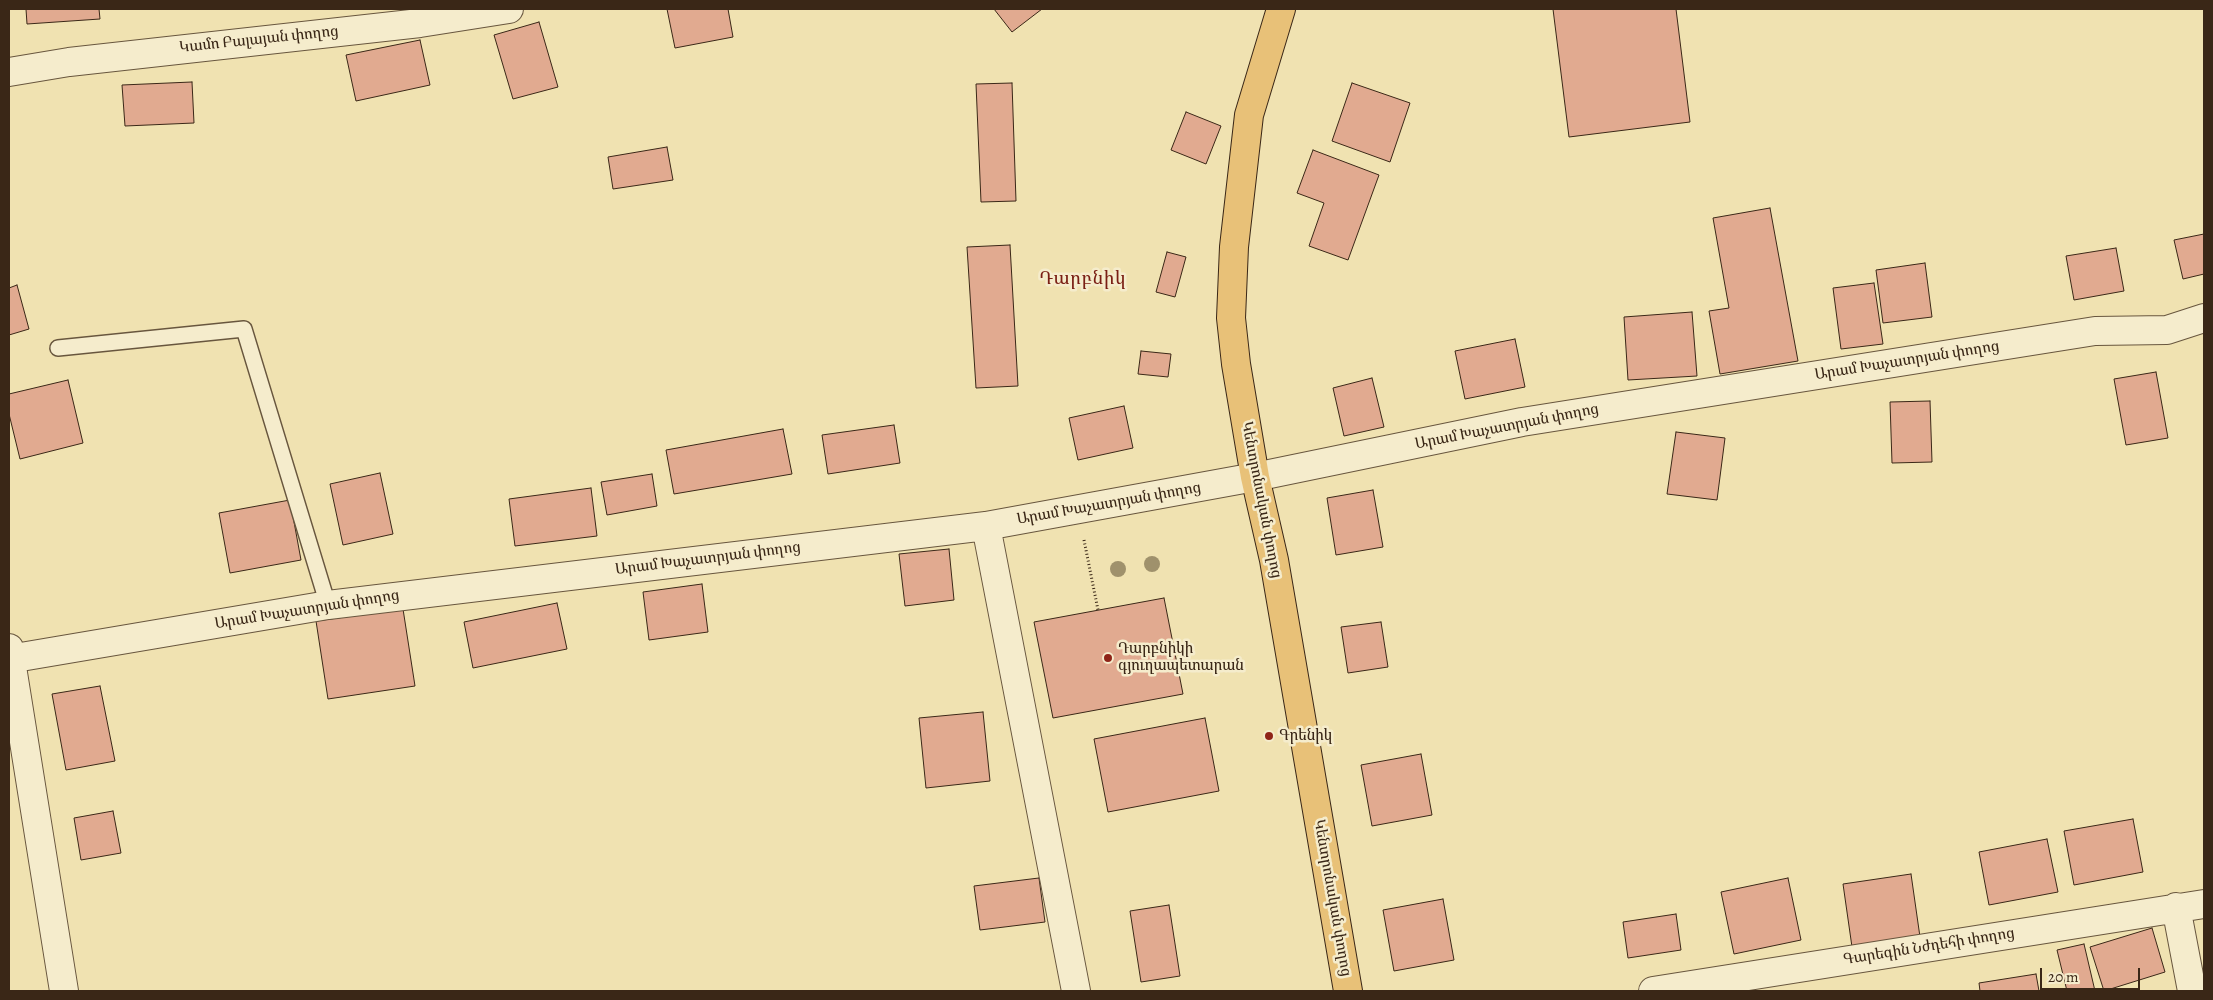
<!DOCTYPE html>
<html>
<head>
<meta charset="utf-8">
<style>
  body { margin:0 }
  #map { position:relative; width:2213px; height:1000px; overflow:hidden; background:#f0e2b1; font-family:Alegreya,serif }
  canvas { display:block }
  .frame { position:absolute; inset:0; border:10px solid #3a2717; pointer-events:none }
  .scale { position:absolute; left:2040px; top:968px; width:100px; height:22px; box-sizing:border-box; border:2px solid #3a2717; border-top:0; padding-left:6px; font-size:15px; line-height:18px; white-space:nowrap; color:#3a2717; -webkit-text-stroke:4px #f5eccc; paint-order:stroke }
</style>
</head>
<body>
<div id="map">
<canvas width="2213" height="1000"></canvas>
<div class="frame"></div>
<div class="scale">20 m</div>
</div>
<script>
const c = document.querySelector('canvas').getContext('2d');
c.lineJoin = 'round';
function paint(path, color) {
  c.fillStyle = color;
  c.fill(path, 'evenodd');
}
function shape(rows) {
  const path = new Path2D();
  for (const r of rows) {
    path.moveTo(r[0], r[1]);
    for (let i = 2; i < r.length; i += 2) path.lineTo(r[i], r[i + 1]);
  }
  return path;
}
function stroke(path, color, width, dash) {
  c.strokeStyle = color;
  c.lineWidth = width;
  c.lineCap = dash ? 'butt' : 'round';
  c.setLineDash(dash || []);
  c.stroke(path);
}
function label(font, color, halo, rows, align = 'center') {
  c.font = font + ' Alegreya,"Noto Serif Armenian",serif';
  c.lineWidth = 5;
  c.setLineDash([]);
  c.textBaseline = 'middle';
  c.strokeStyle = halo;
  c.fillStyle = color;
  for (const [text, x, y, turn = 0] of rows) {
    c.save();
    c.translate(x, y);
    c.rotate((+turn || 0) * Math.PI / 180);
    c.textAlign = isNaN(turn) ? turn : align;
    if (halo) c.strokeText(text, 0, 0);
    c.fillText(text, 0, 0);
    c.restore();
  }
}
const building = shape([
  [26,9,99,9,100,19,27,24,26,9],
  [667,9,728,9,733,37,675,48,667,9],
  [994,9,1042,9,1012,32,994,9],
  [1553,9,1676,9,1690,122,1569,137,1553,9],
  [539,22,558,87,513,99,494,35,539,22],
  [420,40,430,85,356,101,346,55,420,40],
  [192,82,194,123,125,126,122,85,192,82],
  [1012,83,1016,201,981,202,976,84,1012,83],
  [1352,83,1410,103,1390,162,1332,141,1352,83],
  [1186,112,1221,126,1206,164,1171,150,1186,112],
  [667,147,673,180,613,189,608,157,667,147],
  [1313,150,1379,175,1348,260,1309,246,1324,203,1297,193,1313,150],
  [1770,208,1798,361,1720,374,1709,311,1729,308,1713,218,1770,208],
  [2204,234,2204,274,2183,279,2174,240,2204,234],
  [1010,245,1018,386,976,388,967,247,1010,245],
  [2116,248,2124,291,2074,300,2066,256,2116,248],
  [1167,252,1186,257,1175,297,1156,292,1167,252],
  [1925,263,1932,317,1883,323,1876,270,1925,263],
  [1874,283,1883,344,1841,349,1833,288,1874,283],
  [17,285,29,329,9,335,9,288,17,285],
  [1692,312,1697,376,1628,380,1624,317,1692,312],
  [1515,339,1525,387,1465,399,1455,351,1515,339],
  [1141,351,1171,354,1168,377,1138,374,1141,351],
  [2156,372,2168,438,2126,445,2114,379,2156,372],
  [1372,378,1384,427,1344,436,1333,388,1372,378],
  [68,380,83,443,20,459,9,414,9,394,68,380],
  [1930,401,1932,462,1892,463,1890,402,1930,401],
  [1124,406,1133,448,1078,460,1069,418,1124,406],
  [894,425,900,463,828,474,822,435,894,425],
  [783,429,792,474,674,494,666,450,783,429],
  [1676,432,1725,438,1717,500,1667,494,1676,432],
  [380,473,393,534,343,545,330,484,380,473],
  [652,474,657,506,607,515,601,482,652,474],
  [591,488,597,536,515,546,509,499,591,488],
  [1373,490,1383,547,1336,555,1327,498,1373,490],
  [290,500,301,560,230,573,219,513,290,500],
  [949,549,954,600,905,606,899,554,949,549],
  [702,584,708,632,649,640,643,592,702,584],
  [1164,598,1183,694,1053,718,1034,622,1164,598],
  [557,603,567,649,473,668,464,622,557,603],
  [403,609,415,686,328,699,316,621,403,609],
  [1381,622,1388,667,1348,673,1341,627,1381,622],
  [100,686,115,761,66,770,52,694,100,686],
  [983,712,990,781,926,788,919,718,983,712],
  [1205,718,1219,791,1108,812,1094,739,1205,718],
  [1421,754,1432,815,1372,826,1361,765,1421,754],
  [113,811,121,853,81,860,74,818,113,811],
  [2133,819,2143,872,2074,885,2064,831,2133,819],
  [2047,839,2058,892,1989,905,1979,852,2047,839],
  [1911,874,1920,937,1852,947,1843,884,1911,874],
  [1039,878,1045,922,980,930,974,886,1039,878],
  [1788,878,1801,940,1734,954,1721,892,1788,878],
  [1443,899,1454,960,1394,971,1383,910,1443,899],
  [1169,905,1180,976,1141,982,1130,911,1169,905],
  [1676,914,1681,950,1628,958,1623,922,1676,914],
  [2152,928,2165,972,2104,991,2090,947,2152,928],
  [2084,944,2095,991,2067,991,2057,950,2084,944],
  [2036,974,2039,991,1980,991,1979,983,2036,974]
]);
paint(building, '#e1aa90');
stroke(building, '#3a2717', 1);
const service = shape([
  [58,348,244,329,328,605]
]);
const minor = shape([
  [9,72,69,62,420,23,509,9],
  [986,526,1076,991],
  [9,648,64,991],
  [9,659,328,605,986,526,1255,477,1522,422,2095,331,2167,330,2204,318],
  [2176,907,2192,991],
  [1653,991,2204,904]
]);
const primary = shape([
  [1281,9,1249,115,1234,247,1231,318,1236,364,1255,477,1274,560,1348,991]
]);
stroke(service, '#68563e', 18);
stroke(minor, '#68563e', 30);
stroke(primary, '#3a2717', 30);
stroke(shape([
  [1084,540,1098,610]
]), '#3a2717', 3, [1, 2.5]);
stroke(service, '#f5eccc', 15);
stroke(minor, '#f5eccc', 28);
stroke(primary, '#e8c178', 28);
c.fillStyle = '#9f916c';
for (const [x, y] of [
  [1152,564],
  [1118,569]
]) {
  c.beginPath();
  c.arc(x, y, 8, 0, 2 * Math.PI);
  c.fill();
}
for (const [x, y, r, color] of [
  [1108,658,5,"#8f2418"],
  [1269,736,5,"#8f2418"]
]) {
  const dot = new Path2D();
  dot.arc(x, y, r, 0, 2 * Math.PI);
  c.fillStyle = color;
  c.fill(dot);
  stroke(dot, '#f5eccc', 2);
}
label('15px', '#3a2717', '#f5eccc', [
  ["Կամո Բալայան փողոց",259,40,-6],
  ["Արամ Խաչատրյան փողոց",1907,361,-9],
  ["Արամ Խաչատրյան փողոց",1507,427,-11],
  ["Կենտրոնական փողոց",1261,500,79],
  ["Արամ Խաչատրյան փողոց",1109,504,-10],
  ["Արամ Խաչատրյան փողոց",708,559,-7],
  ["Արամ Խաչատրյան փողոց",307,610,-9],
  ["Կենտրոնական փողոց",1332,898,80],
  ["Գարեգին Նժդեհի փողոց",1929,947,-9]
]);
label('15px', '#3a2717', '#f5eccc', [
  ["Դարբնիկի",1118,649],
  ["գյուղապետարան",1118,666],
  ["Գրենիկ",1279,736]
], 'left');
c.letterSpacing = '1px';
label('18px', '#7a1f14', '#f5eccc', [
  ["Դարբնիկ",1083,280]
]);
c.letterSpacing = '0px';
</script>
</body>
</html>
